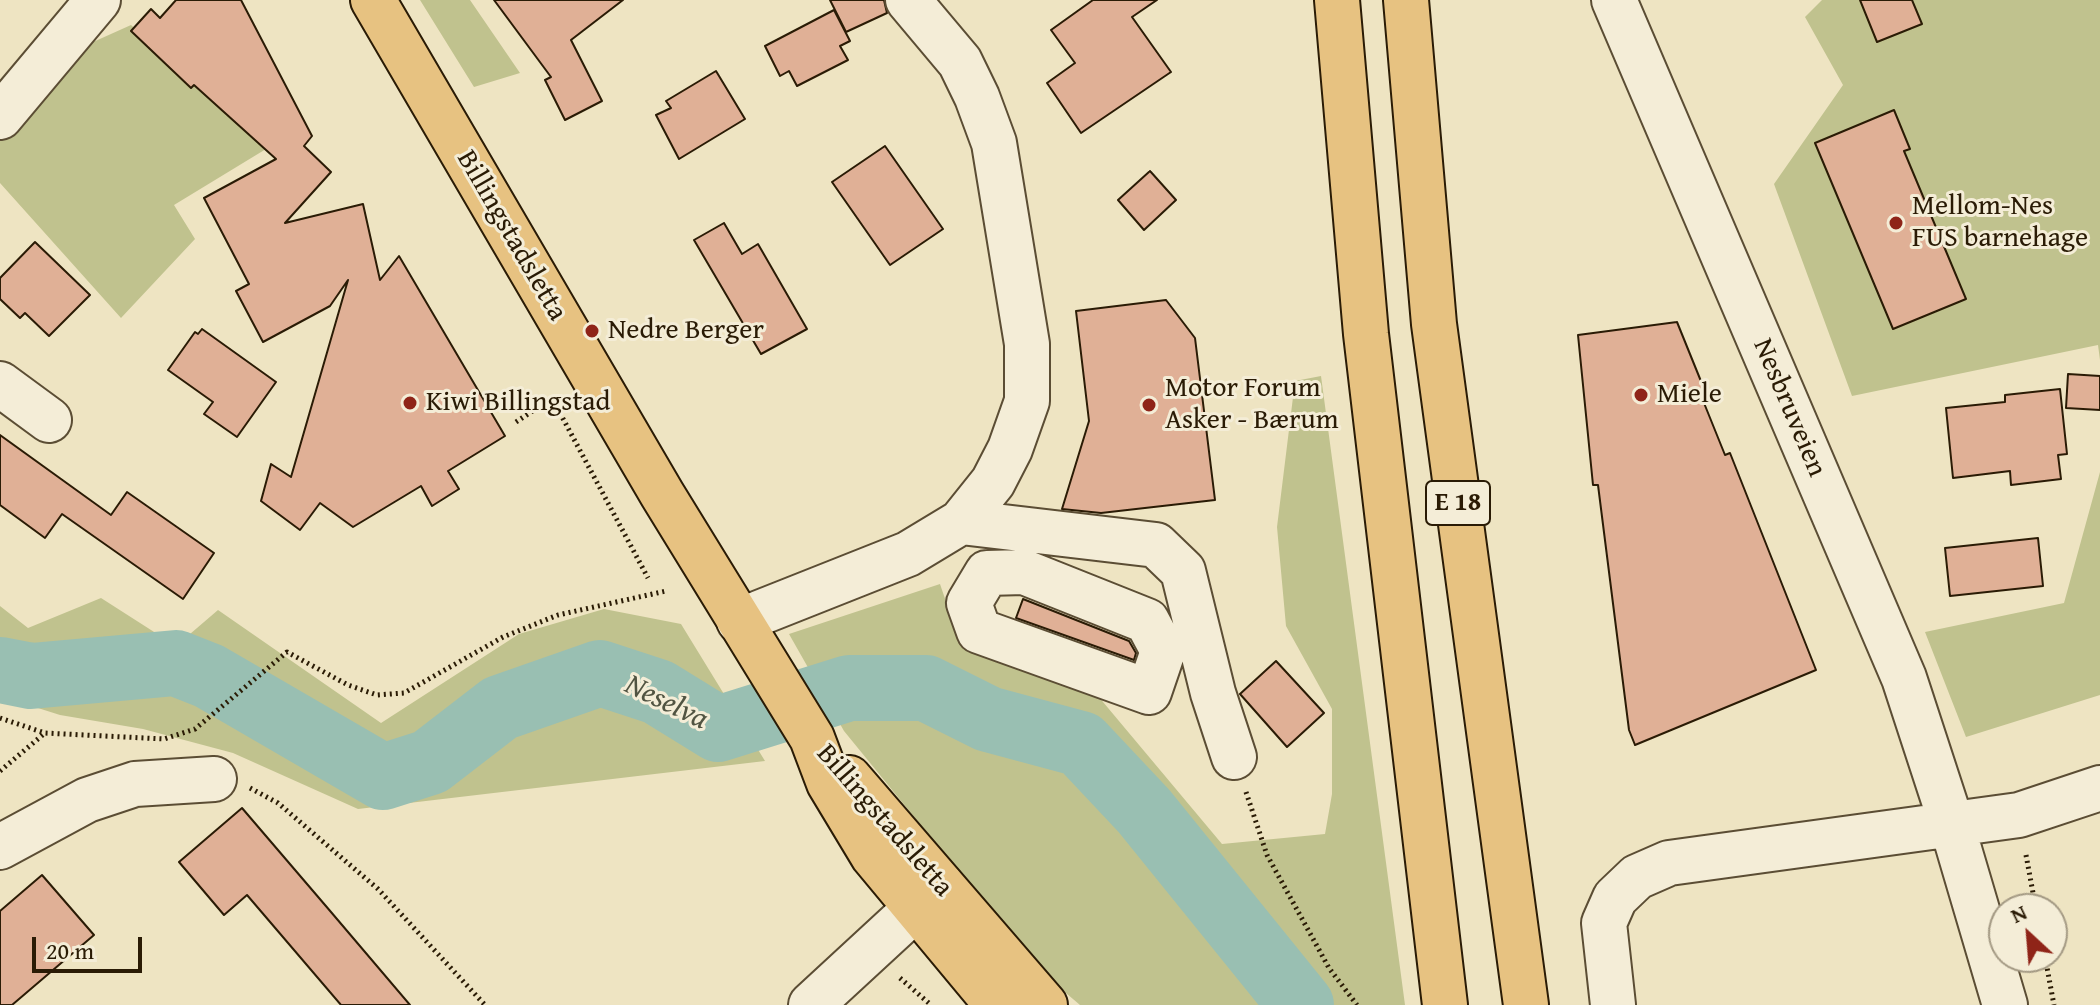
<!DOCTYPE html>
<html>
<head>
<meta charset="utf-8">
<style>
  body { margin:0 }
  #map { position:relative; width:2100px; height:1005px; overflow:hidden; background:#eee4c2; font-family:"Gentium Book Plus",serif }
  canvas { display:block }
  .north { position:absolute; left:1988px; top:893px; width:80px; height:80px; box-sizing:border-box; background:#f4edd7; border:2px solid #a39983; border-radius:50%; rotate:334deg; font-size:22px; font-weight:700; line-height:32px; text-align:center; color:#2a1b05 }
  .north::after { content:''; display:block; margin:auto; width:28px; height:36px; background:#8f2418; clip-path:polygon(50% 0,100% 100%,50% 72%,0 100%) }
  .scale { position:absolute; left:32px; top:937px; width:110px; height:36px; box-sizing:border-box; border:4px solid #2a1b05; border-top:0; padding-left:10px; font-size:24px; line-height:28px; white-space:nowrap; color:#2a1b05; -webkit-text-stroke:6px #f4edd7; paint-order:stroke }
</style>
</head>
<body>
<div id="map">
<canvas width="2100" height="1005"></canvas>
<div class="north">N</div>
<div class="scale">20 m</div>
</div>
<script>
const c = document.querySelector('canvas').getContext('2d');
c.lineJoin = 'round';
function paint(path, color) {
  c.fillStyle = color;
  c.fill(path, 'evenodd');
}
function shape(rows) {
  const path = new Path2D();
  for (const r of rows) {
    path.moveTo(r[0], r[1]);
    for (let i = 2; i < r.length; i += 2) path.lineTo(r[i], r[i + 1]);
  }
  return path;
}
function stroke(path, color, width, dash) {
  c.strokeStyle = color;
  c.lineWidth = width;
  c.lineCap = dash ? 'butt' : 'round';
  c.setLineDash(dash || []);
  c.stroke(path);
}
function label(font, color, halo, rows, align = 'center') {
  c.font = font + ' "Gentium Book Plus",serif';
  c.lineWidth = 6;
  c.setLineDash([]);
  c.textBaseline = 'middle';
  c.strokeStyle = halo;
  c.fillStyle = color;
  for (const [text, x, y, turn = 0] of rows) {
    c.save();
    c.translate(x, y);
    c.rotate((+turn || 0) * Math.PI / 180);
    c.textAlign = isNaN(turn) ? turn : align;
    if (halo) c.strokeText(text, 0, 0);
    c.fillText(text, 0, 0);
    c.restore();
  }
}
paint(shape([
  [420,0,470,0,520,73,474,87],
  [1822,0,2100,0,2100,360,2098,345,1852,396,1774,184,1843,85,1805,17],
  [131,25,266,149,174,205,195,239,121,318,0,183,0,133,82,47],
  [1321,376,1405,1005,1080,1005,1039,970,844,731,789,634,940,584,957,634,1098,696,1222,844,1325,834,1332,794,1332,709,1286,626,1277,527,1295,381],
  [2100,472,2100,695,1966,737,1925,632,2064,603],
  [101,598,176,646,218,610,381,723,519,634,604,609,681,624,765,761,358,809,233,753,143,729,60,715,0,696,0,606,28,628]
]), '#c0c28e');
stroke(shape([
  [0,670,31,676,176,663,209,676,383,777,430,762,500,708,600,673,658,692,718,729,849,688,926,688,988,719,1081,744,1144,811,1301,1005]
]), '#99bfb2', 66);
const building = shape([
  [176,0,241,0,312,136,304,146,331,172,285,223,363,204,380,280,399,256,505,436,448,471,459,489,432,506,421,486,353,527,320,503,300,530,261,501,271,464,291,477,348,280,330,306,263,342,236,291,249,284,204,198,276,159,194,85,191,88,131,31,151,9,160,18,176,0],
  [494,0,623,0,571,40,602,101,565,120,545,80,551,77,494,0],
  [830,0,884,0,887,13,846,32,830,0],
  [1093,0,1157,0,1132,17,1171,72,1081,133,1047,83,1075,63,1051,30,1093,0],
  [1860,0,1912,0,1922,24,1877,42,1860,0],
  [834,10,850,41,840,46,848,60,797,86,789,71,780,76,765,46,834,10],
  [716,71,745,119,679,159,656,115,671,108,666,101,716,71],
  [1894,110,1910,149,1904,151,1966,299,1893,329,1815,143,1894,110],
  [885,146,943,229,890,265,832,182,885,146],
  [1150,171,1176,200,1144,230,1118,200,1150,171],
  [724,223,742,254,758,244,807,329,761,354,694,240,724,223],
  [35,242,90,295,49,336,25,313,20,318,0,299,0,278,35,242],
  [1166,300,1195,338,1215,500,1101,513,1062,509,1089,421,1076,311,1166,300],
  [1677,322,1709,401,1704,403,1725,455,1730,453,1816,670,1635,745,1629,730,1598,485,1593,485,1578,335,1677,322],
  [202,329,276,382,237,437,204,414,213,402,168,370,195,332,198,334,202,329],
  [2068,374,2100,376,2100,410,2066,408,2068,374],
  [2060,389,2067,454,2058,455,2061,479,2011,485,2010,471,1953,478,1946,408,2005,402,2005,395,2060,389],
  [0,435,111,515,127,492,214,553,183,599,62,514,45,538,0,505,0,435],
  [2038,538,2043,586,1950,596,1945,548,2038,538],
  [1023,599,1129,641,1136,653,1134,660,1016,618,1023,599],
  [1276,661,1324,713,1287,747,1240,694,1276,661],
  [242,808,331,912,410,1005,341,1005,247,895,224,915,179,862,242,808],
  [42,875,94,935,12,1005,0,1005,0,911,42,875]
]);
paint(building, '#e0b096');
stroke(building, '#2a1b05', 2);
const minor = shape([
  [1614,0,1904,678,1951,822,2005,1005],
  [0,117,98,0],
  [0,384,49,420],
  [961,522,1156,545,1183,571,1213,693,1234,757],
  [1024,572,1147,621,1163,651,1149,692,979,631,969,603,987,573,1024,572],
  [739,621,908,554,961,522,993,482,1010,449,1027,401,1027,344,994,143,977,97,960,62,908,0],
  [0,847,87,800,135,784,214,779],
  [811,1005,941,885],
  [1613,1005,1604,923,1615,898,1637,877,1669,863,2019,815,2100,788]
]);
const major = shape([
  [373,0,662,494,812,738,829,783,873,856,997,1005],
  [849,778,1045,1005]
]);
const highway = shape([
  [1337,0,1366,334,1445,1005],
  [1406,0,1434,324,1526,1005]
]);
stroke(minor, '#5b4d34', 48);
stroke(major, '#2a1b05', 48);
stroke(highway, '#2a1b05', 48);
stroke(shape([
  [516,422,552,398,648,578],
  [0,718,45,733,164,739,195,729,287,652,348,685,377,695,404,693,503,637,558,615,666,591],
  [0,771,45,733],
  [250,788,278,803,378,889,485,1005],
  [1246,792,1267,855,1329,968,1357,1005],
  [2026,855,2036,909],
  [2045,957,2054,1005],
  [900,978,931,1005]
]), '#2a1b05', 5, [2, 4]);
stroke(minor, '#f4edd7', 44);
stroke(major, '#e7c281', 44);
stroke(highway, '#e7c281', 44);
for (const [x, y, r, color] of [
  [1896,223,8,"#8f2418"],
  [592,331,8,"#8f2418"],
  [1641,395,8,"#8f2418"],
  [410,403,8,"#8f2418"],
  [1149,405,8,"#8f2418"]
]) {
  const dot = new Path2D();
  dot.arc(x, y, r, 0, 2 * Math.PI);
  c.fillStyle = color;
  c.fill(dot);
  stroke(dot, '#f4edd7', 3);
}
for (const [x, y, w] of [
  [1458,503,64]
]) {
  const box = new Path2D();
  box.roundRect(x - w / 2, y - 22, w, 44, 6);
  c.fillStyle = '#f4edd7';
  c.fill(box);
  stroke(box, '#2a1b05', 2);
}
label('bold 26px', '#2a1b05', null, [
  ["E 18",1458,503]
]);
label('28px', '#2a1b05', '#f4edd7', [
  ["Mellom-Nes",1912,207],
  ["FUS barnehage",1912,239],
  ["Nedre Berger",608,331],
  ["Motor Forum",1165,389],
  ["Asker - Bærum",1165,421],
  ["Miele",1657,395],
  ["Kiwi Billingstad",426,403]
], 'left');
label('28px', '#2a1b05', '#f4edd7', [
  ["Billingstadsletta",511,236,60],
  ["Nesbruveien",1789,408,67],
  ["Billingstadsletta",884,821,49]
]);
label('italic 30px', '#515442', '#f4edd7', [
  ["Neselva",666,703,26]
]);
</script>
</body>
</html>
